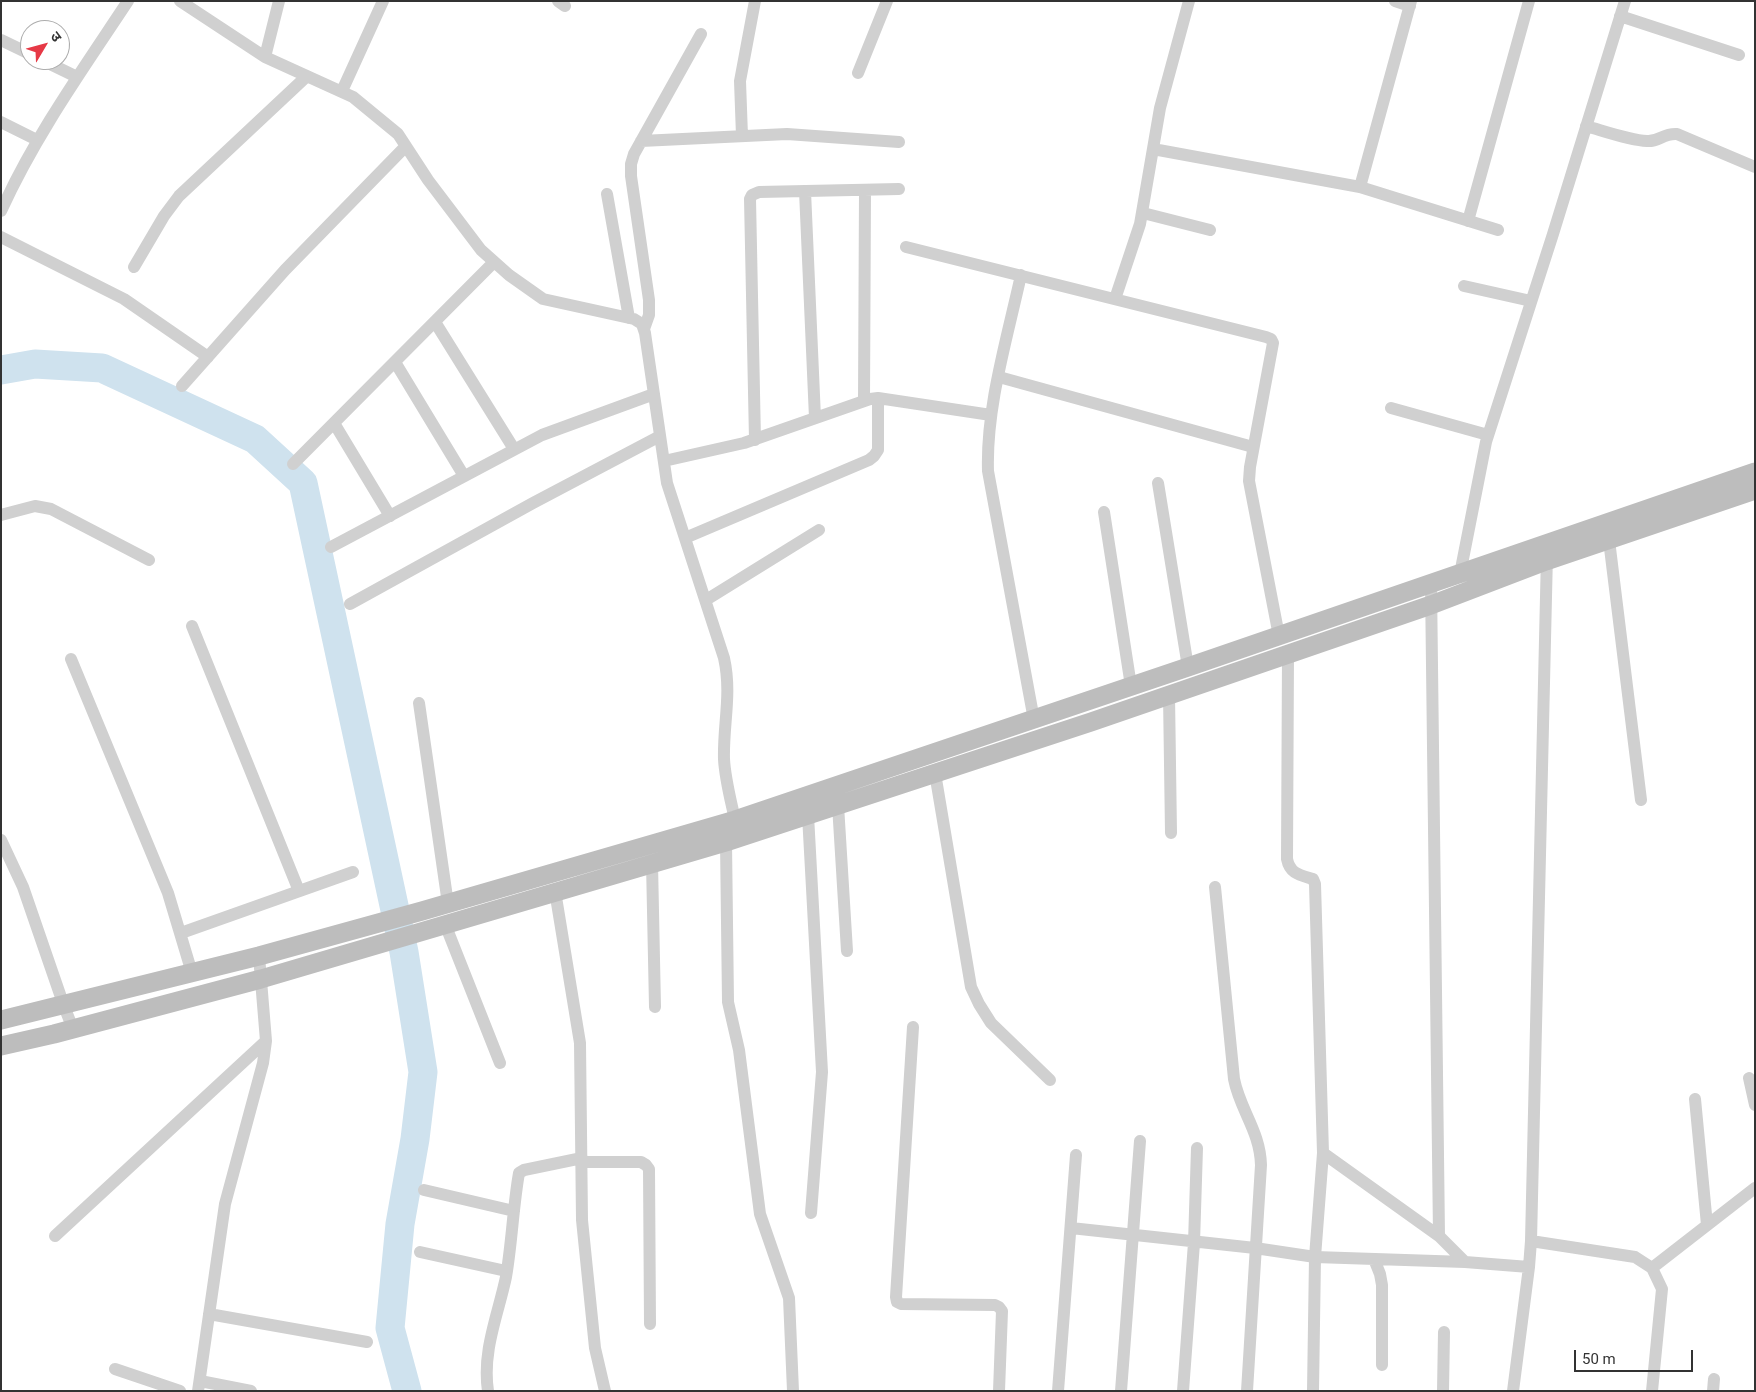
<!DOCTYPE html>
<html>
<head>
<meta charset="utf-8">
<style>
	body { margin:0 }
	#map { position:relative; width:1756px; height:1392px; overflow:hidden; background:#fff; font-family:Roboto,"Noto Sans Devanagari",sans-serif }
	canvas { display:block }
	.frame { position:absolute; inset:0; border:2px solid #333; pointer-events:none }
	.north { position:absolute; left:20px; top:20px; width:50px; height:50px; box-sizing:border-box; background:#fff; border:1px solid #adadad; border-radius:50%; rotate:53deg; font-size:14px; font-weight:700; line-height:20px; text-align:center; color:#333 }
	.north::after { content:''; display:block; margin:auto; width:18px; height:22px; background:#e63946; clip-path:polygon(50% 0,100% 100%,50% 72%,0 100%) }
	.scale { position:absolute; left:1574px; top:1350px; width:119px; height:22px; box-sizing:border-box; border:2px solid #333; border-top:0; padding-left:6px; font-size:15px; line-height:18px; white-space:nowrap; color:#333; -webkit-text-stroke:4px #fff; paint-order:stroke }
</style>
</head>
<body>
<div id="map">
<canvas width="1756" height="1392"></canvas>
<div class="frame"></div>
<div class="north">उ</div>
<div class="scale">50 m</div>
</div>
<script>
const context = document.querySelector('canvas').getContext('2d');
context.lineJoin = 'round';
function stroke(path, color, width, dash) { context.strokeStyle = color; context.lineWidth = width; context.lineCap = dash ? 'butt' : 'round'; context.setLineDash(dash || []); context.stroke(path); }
const river = new Path2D(`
	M1 370 35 364 102 368 255 439 303 483 404 952 423 1072 415 1139 400 1224 390 1328 407 1391`);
const minor = new Path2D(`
	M180 1 265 57
	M279 1 265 57 353 97 398 134 428 180 481 250 509 275 543 299 634 319 642 324 645 333 667 483 724 658C732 694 723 724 724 759 725 779 731 801 735 820
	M558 1 565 6
	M1395 1 1410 6
	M1620 16 1739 55
	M1 40 30 54
	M42 60 77 77
	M858 73 887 1
	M342 91 383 1
	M1 122 37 140
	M1586 126C1604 131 1629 140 1647 141 1659 142 1663 133 1677 134L1755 167
	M742 136 740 81 755 1
	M641 141 787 134 899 142
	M1153 149 1360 187 1498 230
	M1360 187 1411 1
	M805 191 815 418
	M607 194 629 318
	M1 211C35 136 83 69 128 1
	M1143 213 1210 230
	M1468 221 1529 1
	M1 237 124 299 208 357
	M906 247 1266 337 1271 339 1273 343 1250 467 1249 481 1279 636
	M134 267 164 216 179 196 307 76
	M1021 275C1007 339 986 407 988 471L1034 720
	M1464 286 1531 301
	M1115 299 1140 224 1160 108 1189 1
	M435 322 514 449
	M644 329 649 315V300L631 176V164L634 154 701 34
	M395 362 464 476
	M999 377 1253 447
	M182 386 285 270 406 146
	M864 400 865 190
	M1391 408 1488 435
	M334 423 390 516
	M755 440 750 199 752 195 759 192 899 189
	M664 461 744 443 870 399 878 398 991 415
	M293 464 494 262
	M1158 483 1188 667
	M1104 512 1131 686
	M1 515 35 506 51 509 149 560
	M685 538 869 460 874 456 878 450V398
	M1609 540 1641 800
	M331 547 542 435 654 394
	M1460 574 1486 442 1553 234 1625 1
	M1431 584 1439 1236
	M706 600 819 530
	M350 604 533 503 660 436
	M192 626 299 891
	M1288 654 1287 859C1290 874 1300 875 1313 879L1315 884 1323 1153 1315 1257 1313 1391
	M71 659 168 893 192 973
	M1169 695 1171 833
	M419 703 448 904
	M935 773 971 987 979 1004 991 1023 1050 1080
	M838 805 847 951
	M808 815 822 1072 811 1213
	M1 840 23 887 64 1006 73 1029
	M726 842 728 1002 739 1050 760 1214 789 1298 793 1391
	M652 863 655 1007
	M1215 887 1234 1079C1240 1110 1260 1131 1261 1165L1247 1391
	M555 891 580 1043 582 1220 595 1348 605 1391
	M445 924 500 1063
	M181 933 353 872
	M913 1027 896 1297 897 1302 901 1304 995 1305 999 1307 1002 1311 999 1391
	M1749 1078 1755 1105
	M1695 1099 1707 1225
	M1323 1153 1439 1236 1465 1262
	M582 1162H641L646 1165 649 1169 650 1324
	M424 1190 514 1211
	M1071 1228 1255 1248 1315 1257 1465 1262 1529 1267
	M55 1236 266 1041
	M1531 1241 1635 1257 1652 1268 1662 1289 1652 1391
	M420 1252 506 1271
	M1374 1259 1380 1274 1382 1285V1365
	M1652 1268 1755 1188
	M209 1314 367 1342
	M115 1369 180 1391
	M200 1381 251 1391
	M198 1391 225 1204 263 1063 266 1041 259 956
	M488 1391C482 1351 498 1315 506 1277 512 1242 513 1207 519 1173L524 1170 582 1158
	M1058 1391 1076 1155
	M1121 1391 1140 1141
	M1183 1391 1194 1243 1197 1148
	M1443 1391 1444 1332
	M1513 1391 1529 1267 1531 1241 1547 554
	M1713 1391 1714 1379`);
const secondary = new Path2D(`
	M1 1020 259 956 422 911 735 820 1188 667 1755 472
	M1 1046 54 1034 261 979 726 842 1091 722 1431 605 1546 561 1755 490`);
stroke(river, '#cfe2ee', 29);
stroke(minor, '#d0d0d0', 12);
stroke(secondary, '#bdbdbd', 19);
</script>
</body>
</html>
